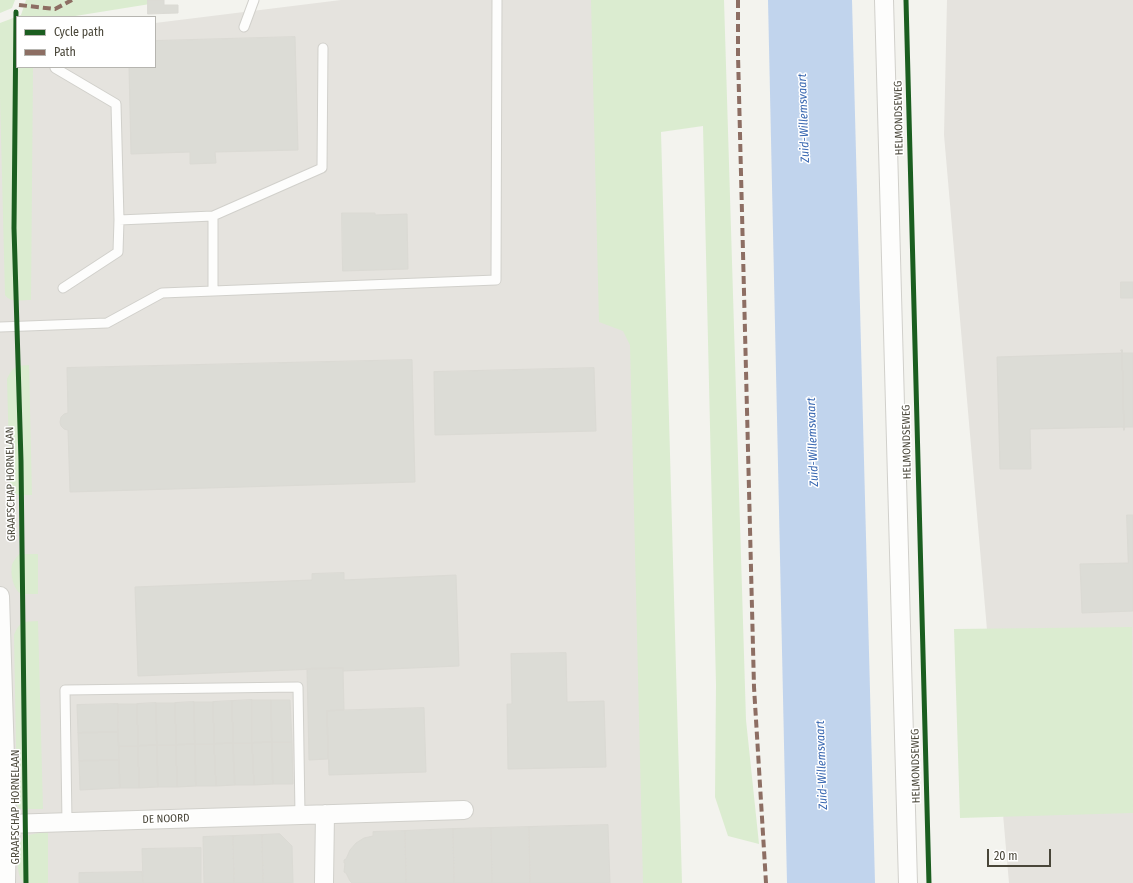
<!DOCTYPE html>
<html>
<head>
<meta charset="utf-8">
<style>
	body { margin:0 }
	#map { position:relative; width:1133px; height:883px; overflow:hidden; background:#f3f3ee; font-family:"Fira Sans Condensed",sans-serif }
	canvas { display:block }
	.legend { position:absolute; left:16px; top:16px; width:140px; height:52px; box-sizing:border-box; background:#fff; border:1px solid #b6b5b0; margin:0; padding:5px 7px; list-style:none; font-size:12px; color:#494639 }
	.legend li { display:flex; align-items:center; gap:8px; height:20px }
	.legend b { width:20px; border:1px solid #b6b5b0 }
	.scale { position:absolute; left:987px; top:849px; width:64px; height:18px; box-sizing:border-box; border:2px solid #494639; border-top:0; padding-left:5px; font-size:12px; line-height:14px; white-space:nowrap; color:#494639; -webkit-text-stroke:3px #fff; paint-order:stroke }
</style>
</head>
<body>
<div id="map">
<canvas width="1133" height="883"></canvas>
<ul class="legend">
<li><b style="height:5px;background:#1b5e20"></b>Cycle path</li>
<li><b style="height:5px;background:#8d6e63"></b>Path</li>
</ul>
<div class="scale">20 m</div>
</div>
<script>
const context = document.querySelector('canvas').getContext('2d');
context.lineJoin = 'round';
function fillPath(path, color) { context.fillStyle = color; context.fill(path, 'evenodd'); }
function stroke(path, color, width, dash) { context.strokeStyle = color; context.lineWidth = width; context.lineCap = dash ? 'butt' : 'round'; context.setLineDash(dash || []); context.stroke(path); }
function drawText(font, color, halo, rows, align = 'center') {
  context.font = font + ' "Fira Sans Condensed",sans-serif'; context.lineWidth = 3; context.setLineDash([]); context.textBaseline = 'middle'; context.strokeStyle = halo; context.fillStyle = color; for (const [text, x, y, turn = 0] of rows) {
    context.save(); context.translate(x, y); context.rotate((+turn || 0) * Math.PI / 180); context.textAlign = isNaN(turn) ? turn : align; if (halo) context.strokeText(text, 0, 0); context.fillText(text, 0, 0); context.restore();
  }
}
const industrial = new Path2D(`
	M341 0H651L666 883H0V42L17 67H155V23Z
	M947 0H1133V883H1009L944 135Z`);
const green = new Path2D(`
	M0 0H15L12 8 0 13Z
	M26 0H150V4L69 17H17V67H33L31 300C22 300 10 303 5 295L0 97V23L21 15Z
	M591 0H724L746 720 759 844 728 836 715 797 716 685 703 126 661 132 682 883H643L630 345 623 331 599 322Z
	M29 365 32 495H17L10 488 7 379C13 366 16 366 29 365Z
	M19 554H38V594H21C13 589 10 574 12 565 13 561 17 557 19 554Z
	M38 621 43 809H22L19 808 17 804 14 635C20 620 24 622 38 621Z
	M1132 627 1133 813 960 818 954 629Z
	M48 832V883C42 883 32 883 26 883 15 879 18 856 18 847 23 833 34 834 48 832Z`);
const water = new Path2D(`
	M768 0H852L875 883H787Z`);
const building = new Path2D(`
	M148 0H164V5H178V13L148 14Z
	M295 37 298 150 215 152 216 163 190 164V152L131 154 129 67H155V41Z
	M342 213H375V215L407 214 408 269 343 271Z
	M1121 282H1133V298H1121Z
	M1121 350H1122L1124 430 1123 427 1030 429 1031 469H1000L997 357 1122 353Z
	M1122 350V353H1133V427H1125L1124 430Z
	M412 360 415 482 70 492 68 430 64 429 61 426 60 422 61 417 64 414 68 413 67 368Z
	M594 368 596 431 435 435 434 372Z
	M1127 515H1133V611L1082 613 1080 564 1128 563Z
	M344 573V580L456 575 459 666 343 671V668L138 676 135 587 312 580V574Z
	M566 653 567 702 604 701 606 767 508 769 507 704H512L511 654Z
	M343 668 344 710 327 711 328 759 309 760 307 669Z
	M252 700V743H233L232 701Z
	M252 700H271L272 742 252 743Z
	M271 700H290L292 742H272Z
	M232 701 233 743 214 744 213 702Z
	M194 702 195 744 176 745 175 703Z
	M194 702H213L214 744H195Z
	M156 703H175L176 745H157Z
	M156 703 157 745 138 746 137 704Z
	M118 704V732L78 733 77 705Z
	M118 704H137L138 746H119Z
	M424 708 426 772 329 775 327 711Z
	M118 732 119 760 79 761 78 733Z
	M272 742 273 784 254 785 252 743Z
	M272 742H292L293 784H273Z
	M233 743H252L254 785H235Z
	M233 743 235 785 216 786 214 744Z
	M195 744 196 786 177 787 176 745Z
	M195 744H214L216 786H196Z
	M157 745H176L177 787H158Z
	M157 745 158 787 139 788 138 746Z
	M119 746H138L139 788H120Z
	M119 760 120 788 80 790 79 761Z
	M608 825 610 883H530L529 827Z
	M529 827 530 883H492L491 828Z
	M491 828 492 883H454L453 829Z
	M453 829 454 883H406L405 831Z
	M405 831 406 883H352L350 881 346 873 344 872 345 863H344V860L346 859 350 850 356 843 364 838 373 836V832Z
	M280 834 292 846 293 883H263L262 835Z
	M262 835 263 883H234L233 836Z
	M233 836 234 883H204L203 837Z
	M201 848V883H143L142 849Z
	M142 872 143 883H79V873Z`);
const lane = new Path2D(`
	M244 27 254 0
	M55 68 116 104 119 220 213 216
	M63 288 118 252 119 220
	M213 291V216L322 168 323 48
	M0 327 107 323 162 293 496 280 497 0
	M67 822 65 690 298 687 300 815`);
const street = new Path2D(`
	M884 0 908 883
	M0 596 7 824 6 883
	M7 824 464 810
	M324 883 325 814`);
const quiet = new Path2D(`
	M738 0V55L754 687 766 883
	M19 5 55 9 72 0`);
const cycleway = new Path2D(`
	M906 0 929 883
	M16 12 14 228 21 461 26 883`);
const streetNames = [
	["HELMONDSEWEG",899,118,-91],
	["HELMONDSEWEG",907,442,-91],
	["GRAAFSCHAP HORNELAAN",11,484,-91],
	["HELMONDSEWEG",916,766,-91],
	["GRAAFSCHAP HORNELAAN",16,807,-90],
	["DE NOORD",166,819,-2]
];
const waterNames = [
	["Zuid-Willemsvaart",804,118,-92],
	["Zuid-Willemsvaart",813,442,-92],
	["Zuid-Willemsvaart",822,765,-92]
];
fillPath(industrial, '#e5e3de');
fillPath(green, '#dbecd0');
fillPath(water, '#c1d4ed');
fillPath(building, '#dcdcd6');
stroke(building, '#dbdad4', 1);
stroke(lane, '#d1d0cb', 11);
stroke(street, '#d1d0cb', 20);
stroke(lane, '#fdfdfc', 9);
stroke(street, '#fdfdfc', 18);
stroke(quiet, '#8d6e63', 4, [8, 4]);
stroke(cycleway, '#1b5e20', 5);
drawText('11px', '#494639', '#fff', streetNames);
drawText('italic 12px', '#3766b0', '#fff', waterNames);
</script>
</body>
</html>
